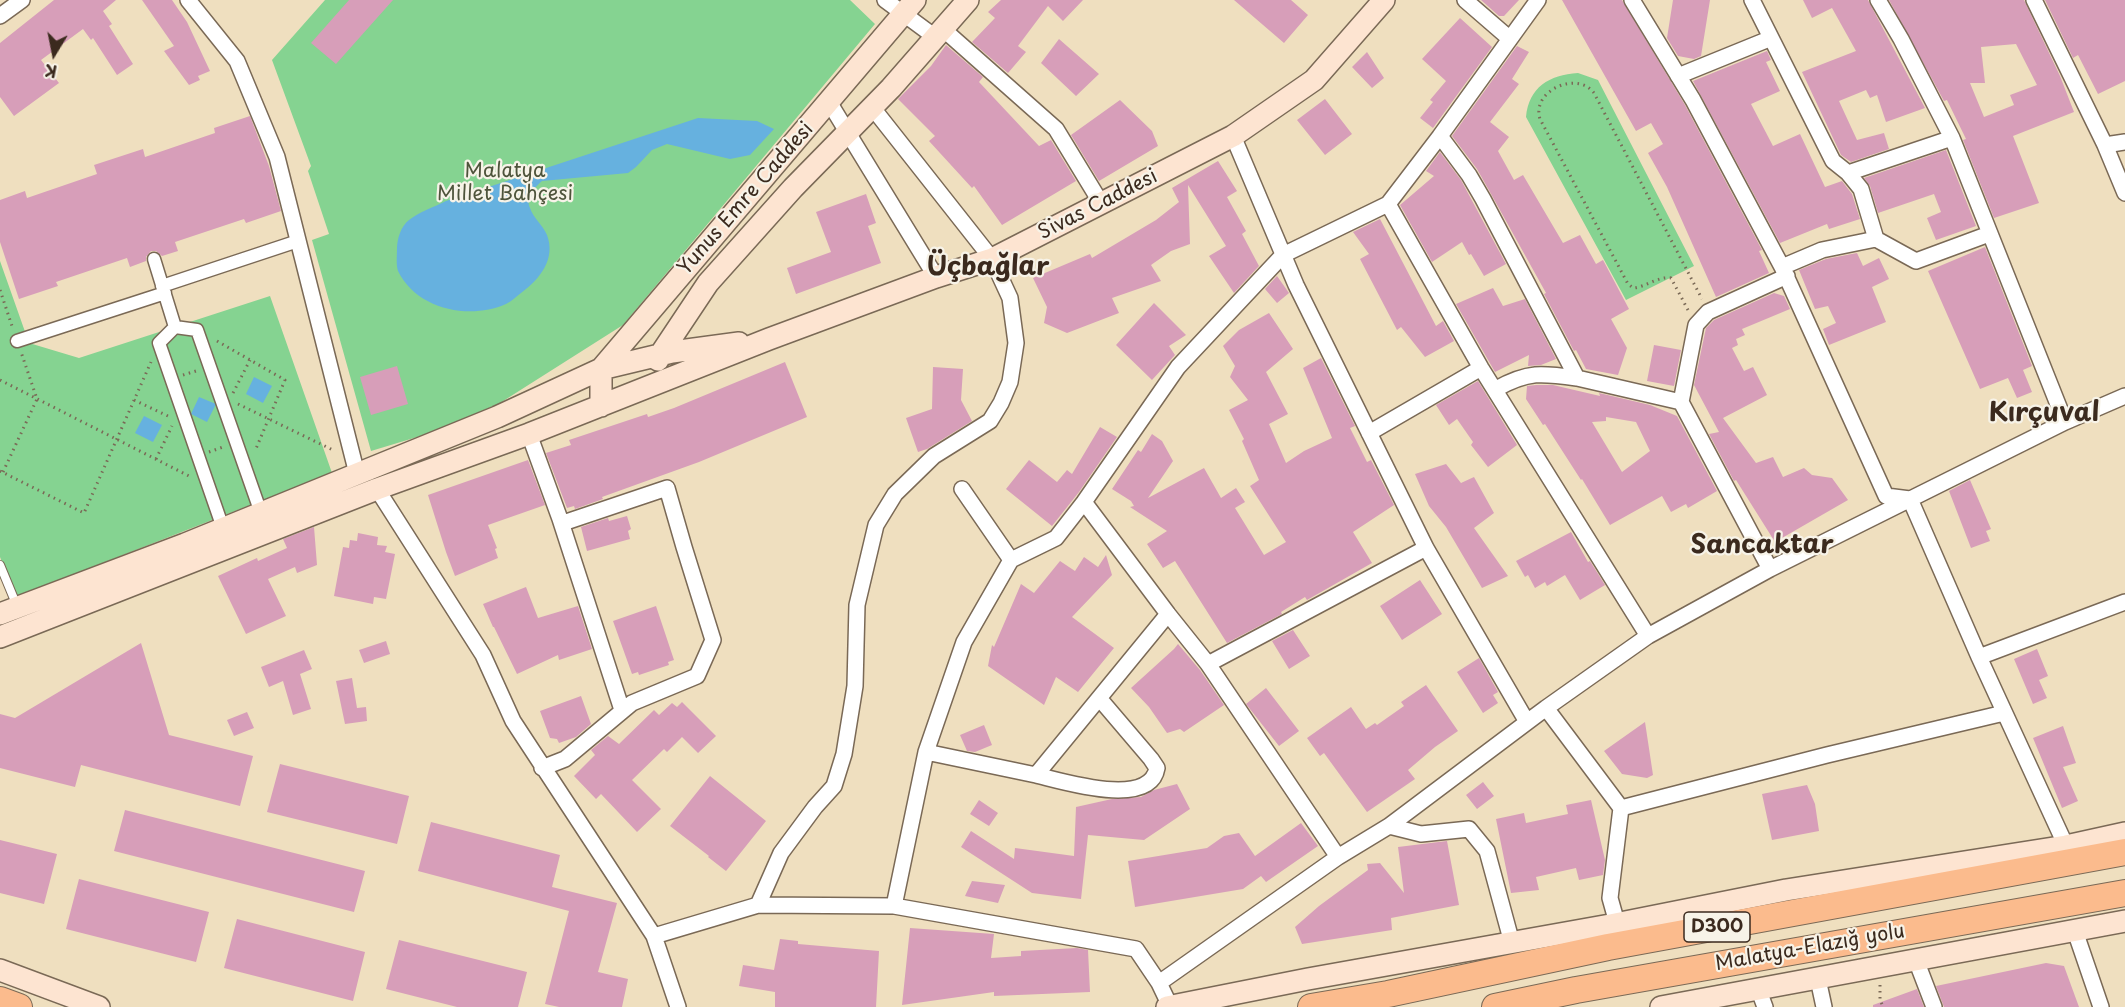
<!DOCTYPE html>
<html>
<head>
<meta charset="utf-8">
<style>
	body { margin:0 }
	#map { position:relative; width:2125px; height:1007px; overflow:hidden; background:#efdfbf; font-family:"Playpen Sans",sans-serif }
	canvas { display:block }
	.north { position:absolute; left:24px; top:24px; width:60px; height:60px; -webkit-text-stroke:4px #f7f3e8; paint-order:stroke; rotate:190deg; font-size:16px; font-weight:700; line-height:24px; text-align:center; color:#3b2a1e }
	.north::after { content:''; display:block; margin:auto; width:21px; height:27px; background:#3b2a1e; clip-path:polygon(50% 0,100% 100%,50% 72%,0 100%) }
</style>
</head>
<body>
<div id="map">
<canvas width="2125" height="1007"></canvas>
<div class="north">K</div>
</div>
<script>
const context = document.querySelector('canvas').getContext('2d');
context.lineJoin = 'round';
function fillPath(path, color) { context.fillStyle = color; context.fill(path, 'evenodd'); }
function stroke(path, color, width, dash) { context.strokeStyle = color; context.lineWidth = width; context.lineCap = dash ? 'butt' : 'round'; context.setLineDash(dash || []); context.stroke(path); }
function drawText(font, color, halo, rows, align = 'center') {
  context.font = font + ' "Playpen Sans",sans-serif'; context.lineWidth = 4.5; context.setLineDash([]); context.textBaseline = 'middle'; context.strokeStyle = halo; context.fillStyle = color; for (const [text, x, y, turn = 0] of rows) {
    context.save(); context.translate(x, y); context.rotate((+turn || 0) * Math.PI / 180); context.textAlign = isNaN(turn) ? turn : align; if (halo) context.strokeText(text, 0, 0); context.fillText(text, 0, 0); context.restore();
  }
}
const green = new Path2D(`
	M325 0H850L875 24 623 325 500 403 437 431 371 451 312 240 329 234 308 171 311 166 272 60Z
	M1578 73 1598 80 1694 266 1626 300 1526 117C1529 87 1549 75 1578 73Z
	M0 261 29 343 79 358 270 296 332 473 16 597 0 557Z`);
const water = new Path2D(`
	M698 118 757 121 774 129 750 155 730 159 667 144 652 150 636 167 628 173 542 181C534 188 525 197 530 208 533 218 543 225 547 235 556 259 540 279 521 293 517 296 512 301 506 304 470 320 417 310 398 271 396 265 397 255 397 248 397 239 401 226 409 220 419 212 434 207 446 201Z
	M254 377 272 386 263 403 246 394Z
	M199 397 216 404 207 422 191 414Z
	M144 416 162 425 153 442 135 433Z`);
const building = new Path2D(`
	M54 0H116L103 11 112 24 109 26 133 64 117 75 93 38 91 40 83 29 41 60 59 83 14 116 0 97V43Z
	M142 0H172L187 22 210 71 198 76 200 80 189 85 164 51 174 46Z
	M349 0H393L336 64 311 43Z
	M1001 0H1083L1063 21 1048 6 1018 46 1026 52 1008 73 972 42 995 18 988 12Z
	M1234 0H1291L1308 15 1284 43Z
	M1481 0H1519L1504 16H1499Z
	M1562 0H1622L1685 105 1762 250 1759 251 1769 273 1716 297 1667 187 1648 153 1663 144 1651 123 1636 131Z
	M1673 0H1710L1701 56 1694 59 1678 56 1667 38Z
	M1803 0H1868L1925 108 1886 122 1877 95 1870 98 1866 90 1839 101 1857 140 1884 133 1889 149 1851 162 1841 155 1802 72 1856 51 1832 8 1812 18Z
	M1889 0H2024L2060 76 2074 112 2013 136 2039 203 1994 218 1963 140 1966 139 1947 100 1944 101ZM2016 44 2037 85 2010 95 2014 105 1984 117 1970 83H1985L1981 47Z
	M2045 0H2125V81L2098 94 2078 55 2073 58Z
	M1460 18 1492 47 1433 128 1420 118 1433 102 1430 100 1446 81 1422 59Z
	M1059 39 1099 74 1076 96 1041 63Z
	M946 45 983 77 979 82 1039 146 1051 140 1076 181 1002 225 974 186 972 188 929 141 935 136 898 99 931 66Z
	M1517 46 1529 52 1512 79 1519 84 1490 122 1509 137 1498 151 1514 180 1523 175 1563 243 1580 235 1596 264 1603 260 1629 309 1611 319 1627 348 1618 375 1586 369 1576 350 1574 351 1544 294 1546 293 1491 194 1477 169 1452 136Z
	M1767 51 1771 60 1766 62 1780 91 1751 104 1773 146 1800 134 1825 187 1842 181 1852 194 1860 219 1829 229 1827 224 1780 243 1693 81Z
	M1367 52 1384 78 1372 88 1352 67Z
	M1325 99 1352 134 1325 155 1297 120Z
	M1120 100 1152 131 1158 146 1099 181 1071 135Z
	M250 116 269 166 281 211 246 223 244 219 175 242 178 251 162 256 156 251H151L146 257V261L130 267 127 258 56 282 58 286 19 299 0 242V200L25 191 27 198 97 174 94 165 143 149 145 157 215 133 214 128Z
	M1946 150 1976 226 1936 240 1927 218 1941 212 1934 194 1878 213 1870 186 1864 178Z
	M1440 152 1461 180 1506 264 1484 276 1471 254 1469 255 1462 242 1432 262 1400 205 1434 176 1426 171Z
	M1218 161 1237 191 1227 197 1246 231 1242 234 1259 266 1234 293 1209 256 1226 246 1188 185 1190 244 1171 251 1151 265 1161 281 1112 298 1119 313 1067 333 1044 323 1047 307 1033 278 1090 254 1092 258 1156 220 1179 202 1172 188Z
	M866 194 876 223 868 226 881 263 796 294 787 268 831 252 816 212Z
	M1380 219 1436 326 1443 321 1454 341 1425 357 1401 327 1397 330 1360 259 1369 254 1353 232Z
	M1985 247 2032 366 2023 370 2032 392 2017 398 2008 378 1980 389 1928 271Z
	M1857 253 1863 266 1879 258 1889 279 1872 287 1886 322 1829 345 1823 329 1836 323 1828 306 1815 309 1799 270 1826 259Z
	M1277 276 1289 293 1277 303 1265 289Z
	M1493 288 1503 306 1525 299 1556 359 1541 365 1528 366 1529 355 1495 372 1456 304Z
	M1774 293 1784 296 1790 309 1742 329 1745 335 1736 339 1738 345 1732 348 1744 371 1753 367 1767 395 1723 418 1756 463 1773 457 1783 477 1804 468 1812 475 1832 478 1848 500 1775 542 1736 480 1734 481 1709 434 1719 432 1694 385 1706 328 1714 320Z
	M1154 303 1186 335 1169 346 1175 355 1152 380 1116 345Z
	M1269 313 1293 349 1266 372 1288 414 1269 424 1286 463 1304 451 1332 438 1303 368 1321 358 1355 426 1350 428 1367 462 1371 460 1394 505 1353 532 1372 563 1307 600 1305 597 1281 612 1282 614 1227 643 1175 561 1163 568 1147 544 1167 531 1130 507 1134 506 1131 501 1112 489 1138 450 1141 452 1152 434 1162 441 1173 461 1148 498 1204 468 1221 498 1236 488 1245 502 1235 508 1264 555 1286 542 1250 486 1259 480 1242 441 1244 439 1229 410 1248 400 1230 377 1235 366 1223 346 1239 330Z
	M1654 345 1681 350 1674 386 1647 381Z
	M785 362 807 417 699 462 602 497 603 499 575 509 574 506 567 508 546 453 571 445 569 440 647 414 648 417 674 408Z
	M397 366 408 404 371 415 360 377Z
	M933 367 963 369 961 400 972 421 927 449 918 452 906 418 932 409Z
	M1478 381 1517 445 1488 467 1471 445 1473 442 1457 419 1449 425 1436 405Z
	M1536 385H1553L1600 396 1599 393 1650 405 1677 416 1717 491 1688 508 1686 504 1671 512 1662 496 1610 525 1582 479 1581 480 1545 424 1543 425 1526 399 1527 386ZM1606 417 1636 422 1650 451 1622 472 1592 422 1606 421Z
	M1100 427 1117 437 1079 492 1052 526 1006 489 1029 460 1057 482 1067 470 1072 474Z
	M528 460 545 505 488 525 497 548 495 549 498 558 455 576 446 552 428 495Z
	M1446 464 1461 483 1474 477 1494 513 1474 528 1508 576 1482 588 1446 527 1429 506 1415 474Z
	M1970 480 1991 529 1986 531 1990 541 1971 548 1949 491Z
	M627 516 631 529 628 531 630 539 587 551 581 527 608 518 609 521Z
	M314 527 317 565 297 573 295 567 268 579 286 616 246 634 218 576 257 558 258 561 287 548 283 539Z
	M1571 532 1588 562 1590 561 1605 585 1580 600 1565 575 1547 586 1545 582 1535 588 1528 575 1525 577 1516 561Z
	M358 533 378 537 377 545 387 546 385 552 395 554 386 599 374 597 373 604 334 596 343 547 349 548 350 540 357 541Z
	M1106 555 1112 575 1072 617 1114 648 1078 692 1056 677 1044 705 988 666 992 645 994 647 1021 584 1034 593 1060 561 1075 571 1084 557 1098 567Z
	M1420 580 1442 614 1402 640 1380 606Z
	M526 587 538 618 578 606 592 649 559 660 558 655 517 674 494 627H493L483 604Z
	M656 606 674 660 668 662 669 665 639 675 638 672 632 674 613 621Z
	M1293 630 1310 656 1289 669 1272 641Z
	M386 641 390 654 364 663 359 650Z
	M141 643 169 735 253 756 240 806 81 765 75 787 0 768V714L15 718Z
	M1178 644 1200 670 1224 705 1184 732 1180 729 1167 733 1149 707 1131 688 1174 649Z
	M2037 649 2048 676 2039 680 2047 698 2033 704 2014 659Z
	M304 650 312 669 300 674 311 709 293 715 283 681 269 687 261 667Z
	M1479 658 1498 692 1493 695 1498 703 1483 713 1457 672Z
	M352 678 357 708 366 707 367 721 345 724 336 681Z
	M1426 685 1458 731 1435 747 1408 770 1415 779 1367 812 1324 753 1320 756 1307 738 1351 707 1366 729 1375 723 1377 725 1404 706 1401 702Z
	M1266 688 1299 731 1279 746 1246 704Z
	M581 696 591 724 576 737 559 743 557 739 550 738 540 711Z
	M682 702 716 736 698 753 682 737 667 752 664 749 632 780 661 809 637 832 601 794 596 799 574 776 595 755 591 750 608 736 619 744 654 710 659 715 672 703 677 707Z
	M247 712 254 728 234 736 227 720Z
	M1645 722 1653 775 1647 778 1622 774 1604 751Z
	M984 725 992 745 975 752 967 751 960 735Z
	M2063 726 2076 763 2063 767 2078 801 2062 808 2033 738Z
	M280 764 409 796 397 844 267 812Z
	M710 776 766 821 726 871 708 857 709 856 670 826Z
	M1483 782 1494 796 1477 809 1466 795Z
	M1177 784 1190 809 1144 840 1088 835 1081 899 1032 893 961 847 971 831 1014 859 1015 848 1074 856 1076 807 1112 799 1141 797 1154 790Z
	M1807 785 1815 804 1819 831 1772 840 1762 794Z
	M979 800 998 813 989 826 970 814Z
	M1591 800 1605 860 1603 875 1579 880 1576 868 1536 877 1539 890 1511 893 1496 819 1524 813 1526 823 1568 814 1566 805Z
	M125 810 365 871 354 912 114 851Z
	M431 822 560 855 552 887 617 903 598 972 628 979 622 1007H559L545 1004 569 911 418 871Z
	M1301 823 1318 846 1266 882 1261 876 1243 889 1135 907 1128 861 1207 848 1224 836 1239 833 1255 856Z
	M0 840 57 854 44 904 0 893Z
	M1447 841 1459 905 1391 918 1392 930 1302 944 1295 927 1319 906 1368 870 1367 864 1380 863 1404 893 1398 847Z
	M79 879 209 912 196 962 66 929Z
	M972 881 1005 885 998 903 965 896Z
	M237 919 365 952 353 1001 224 968Z
	M910 928 994 934 991 958 1021 956V951L1077 948 1088 950 1090 992 994 996V992L902 1005Z
	M780 939 798 941V944L879 951 876 1007H775V992L739 986 743 965 774 970Z
	M399 940 527 972 518 1007H457L386 989Z
	M2046 963 2064 966 2079 1007H1944L1936 986Z
	M1917 989 1924 1007H1873V1005Z`);
const path = new Path2D(`
	M0 290 13 329
	M1688 310 1671 278C1658 276 1646 287 1633 288L1628 284 1540 119C1531 91 1577 70 1594 93L1702 299
	M217 341 285 380 255 451
	M183 375 196 371
	M0 380 189 476
	M233 393 250 360
	M134 400 170 417
	M238 404 335 451
	M209 452 223 447
	M156 459 172 426
	M0 471 84 513 151 362
	M3 472 37 399 21 352
	M1880 985V999L1883 1007`);
const service = new Path2D(`
	M0 565 17 606`);
const pedestrian = new Path2D(`
	M154 259 175 327
	M162 286 298 241
	M175 327 159 343 223 528
	M175 327 197 330 261 513
	M17 341 165 293`);
const minor = new Path2D(`
	M188 0 237 61 277 157 357 474
	M885 0 935 37
	M1465 0 1510 39
	M1632 0 1693 100 1782 267 1886 496 1910 499
	M1752 0 1833 161 1848 173 1861 189 1876 239 1822 250 1782 267
	M1878 0 1901 39 1952 138 2065 422
	M2034 0 2105 145 2125 142
	M0 16 22 0
	M943 29 1056 129 1101 203
	M1678 76 1769 39
	M829 102 936 277
	M1233 136 1296 285 1426 548 1527 722 1546 708 1621 808 1827 755 2004 713
	M1440 136 1538 0
	M2105 145 2125 193
	M1848 173 1952 138
	M1388 204 1481 368 1648 636
	M1876 239 1916 261 1989 234
	M1496 389C1528 371 1542 373 1577 378
	M1369 433 1481 368
	M529 434 560 519 563 523 667 488 684 547 713 640 697 676 632 703 565 759 542 768
	M377 489 483 655 513 721 654 936 678 1007
	M962 489 1011 560
	M1910 499 1979 657 2066 846
	M1084 502 1168 614 1208 664 1338 857
	M560 519 622 710
	M1770 569 1681 402 1696 325 1708 312 1787 276
	M1979 657 2125 602
	M1208 664 1426 548
	M926 752 1036 775 1168 614
	M1036 775C1062 781 1150 809 1157 768L1151 759 1099 698
	M1389 826 1421 834 1469 829 1487 851 1512 943
	M758 905 781 853 815 807 834 786 844 754 855 686 857 605 876 525 895 494 934 456 990 421 1001 403 1010 382 1016 343 1010 298 992 259 872 107
	M894 906 926 752 964 642 1011 560 1056 538 1084 502 1178 367 1283 255 1388 204 1440 136 1469 175 1483 199 1577 378 1681 402
	M1617 923 1610 898 1621 808
	M2075 931 2101 1007
	M654 936 758 905 894 906 1136 949 1159 983
	M1916 960 1934 1007
	M1818 979 1824 1007
	M1758 988 1765 1007
	M1170 1006 1159 983 1338 857 1389 826 1546 708 1648 636 1770 569 2065 422 2125 396`);
const secondary = new Path2D(`
	M658 360 660 355 708 283 793 188 891 88 968 0
	M601 406V369L915 0
	M0 614 185 544 497 417 601 369 672 352 739 343
	M0 637 377 489 529 434 769 339 936 277 992 259 1233 136 1314 80 1384 0
	M0 970 99 1007
	M1167 1007 1308 979 1610 925 1786 890 2066 846 2125 833
	M1661 1007 2125 921`);
const trunk = new Path2D(`
	M0 1000 19 1007
	M1311 1007 1388 994 1608 947 2125 852
	M1495 1007 1576 990 2125 893`);
const shields = [
	[1717,927,66]
];
const shieldNames = [
	["D300",1717,927]
];
const parkNames = [
	["Malatya",505,171],
	["Millet Bahçesi",505,194]
];
const streetNames = [
	["Yunus Emre Caddesi",746,199,-49],
	["Sivas Caddesi",1098,205,-27],
	["Malatya-Elazığ yolu",1810,948,-10]
];
const districtNames = [
	["Üçbağlar",988,268],
	["Kırçuval",2044,414],
	["Sancaktar",1762,546]
];
fillPath(green, '#85d391');
fillPath(water, '#66b1df');
fillPath(building, '#d79eb9');
stroke(service, '#7a6956', 10);
stroke(pedestrian, '#7a6956', 15);
stroke(minor, '#7a6956', 18);
stroke(secondary, '#7a6956', 24);
stroke(trunk, '#7a6956', 28);
stroke(path, '#7a6956', 3, [1.5, 4.5]);
stroke(service, '#fff', 8);
stroke(pedestrian, '#fff', 12);
stroke(minor, '#fff', 15);
stroke(secondary, '#fde4d1', 21);
stroke(trunk, '#fbbb8d', 26);
for (const [x, y, w] of shields) { const box = new Path2D(); box.roundRect(x - w / 2, y - 15, w, 30, 4.5); context.fillStyle = '#f7f3e8'; context.fill(box); stroke(box, '#3b2a1e', 1.5); }
drawText('bold 18px', '#3b2a1e', null, shieldNames);
drawText('20px', '#4e543b', '#f7f3e8', parkNames);
drawText('20px', '#3b2a1e', '#f7f3e8', streetNames);
drawText('bold 26px', '#3b2a1e', '#f7f3e8', districtNames);
</script>
</body>
</html>
